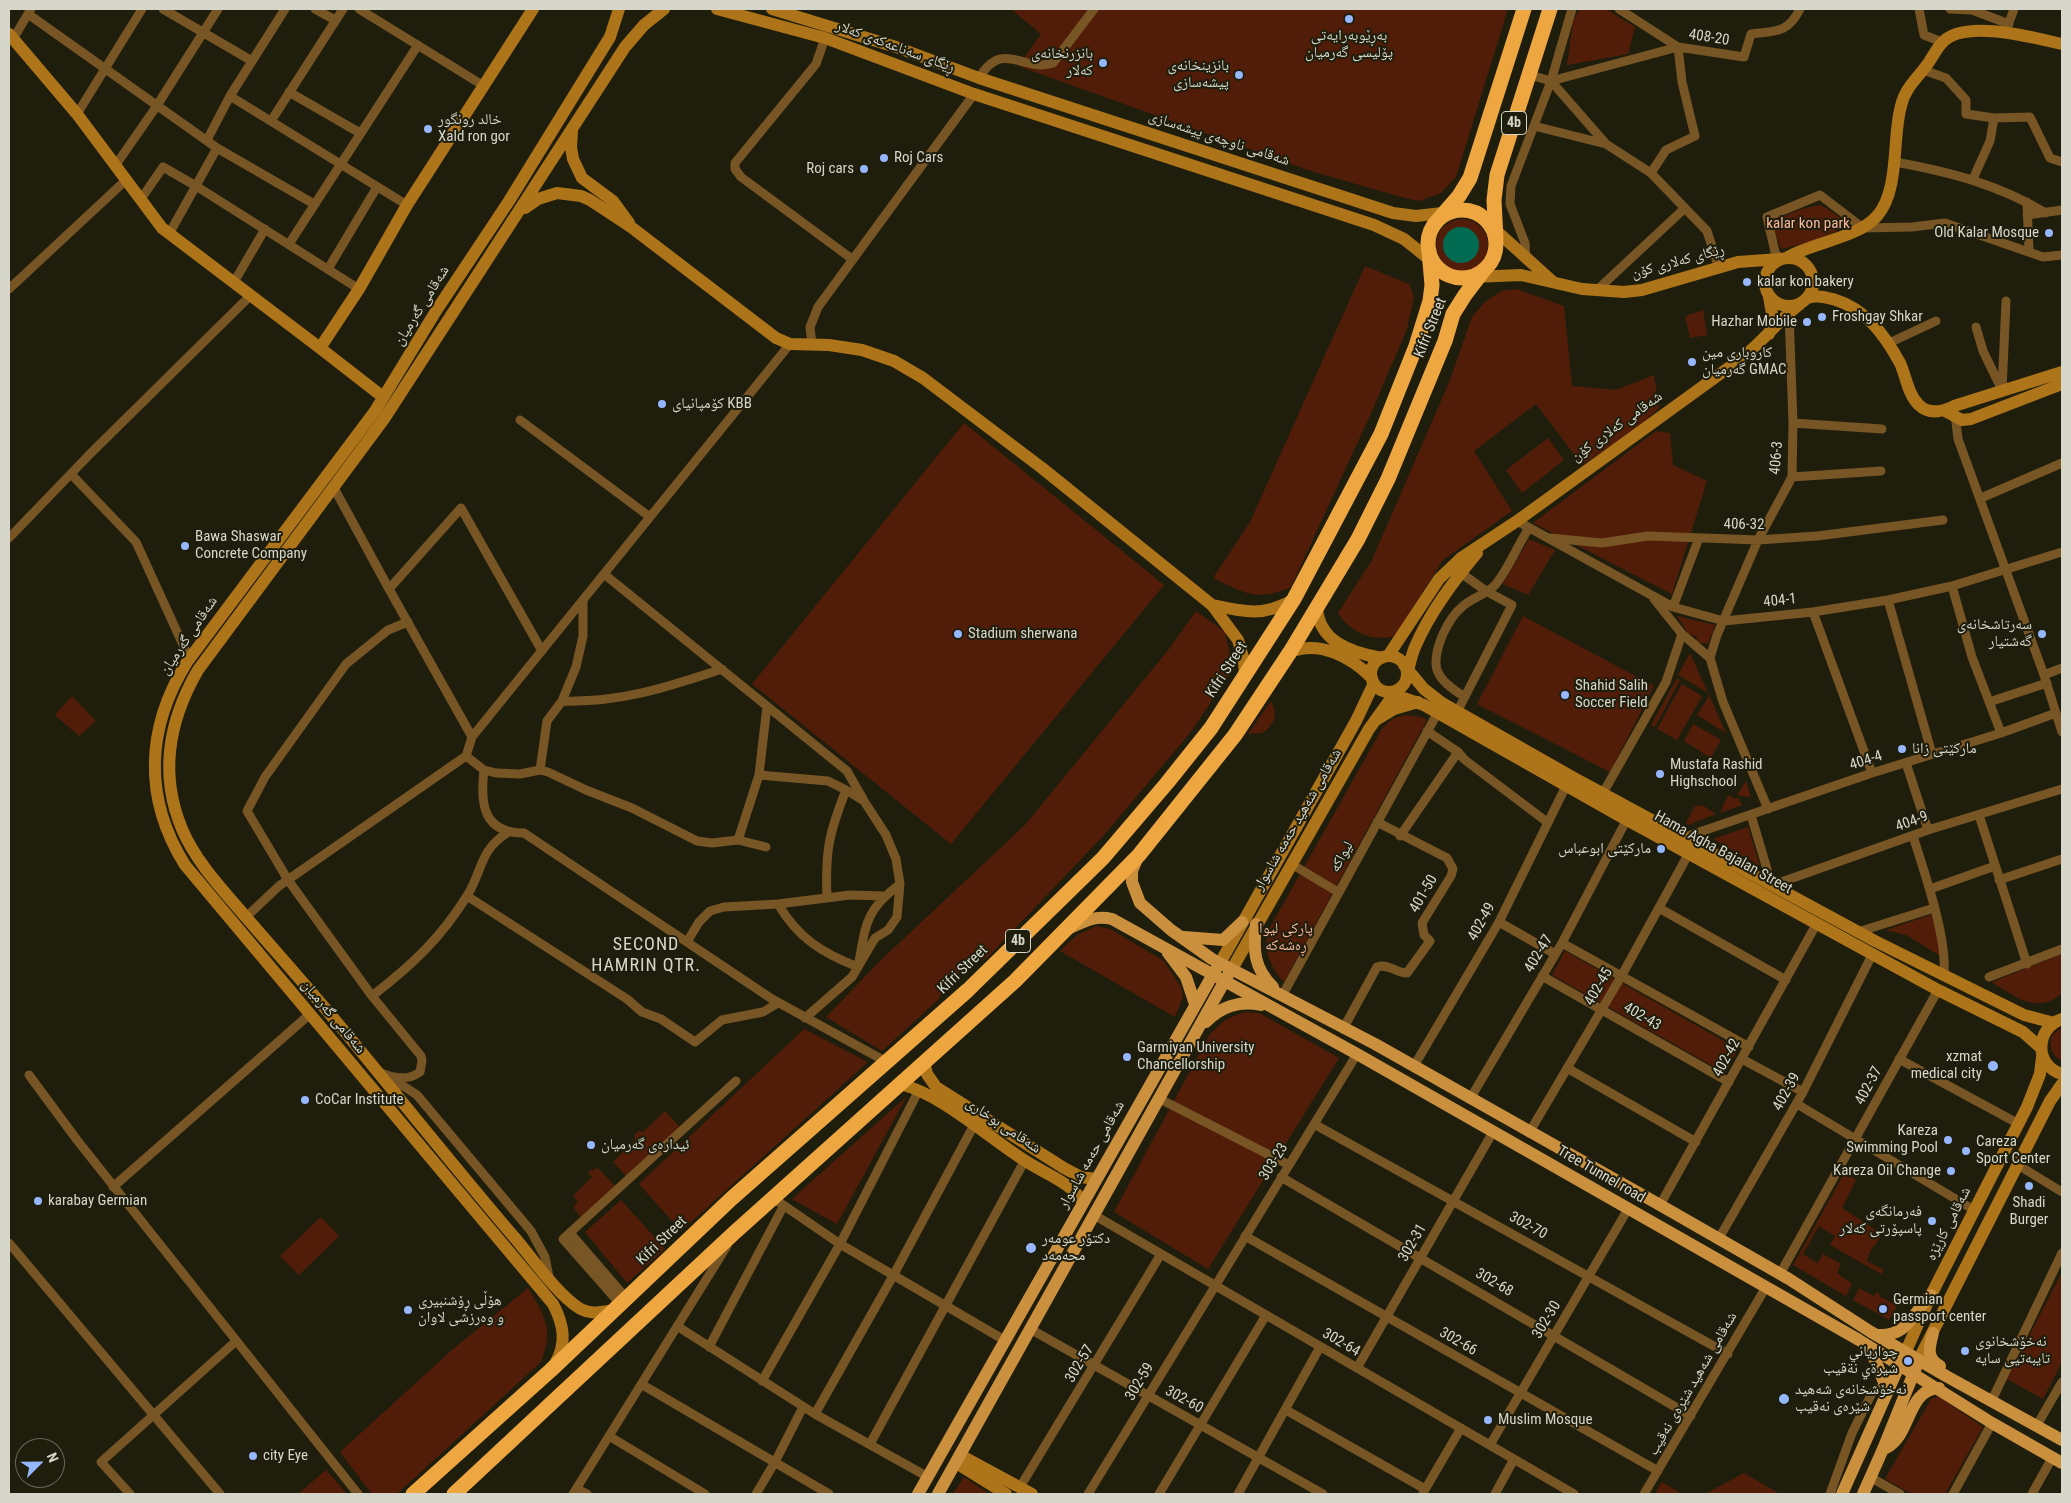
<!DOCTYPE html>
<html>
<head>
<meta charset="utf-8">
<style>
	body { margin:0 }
	#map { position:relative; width:2071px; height:1503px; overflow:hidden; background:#1f1e0d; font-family:"Roboto Condensed",sans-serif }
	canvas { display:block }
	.frame { position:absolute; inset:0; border:10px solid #d7d6cb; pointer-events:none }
	.north { position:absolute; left:15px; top:1438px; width:50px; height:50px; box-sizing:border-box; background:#1f1e0d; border:1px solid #696859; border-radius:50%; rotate:67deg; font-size:14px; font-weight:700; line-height:20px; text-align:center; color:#d7d6cb }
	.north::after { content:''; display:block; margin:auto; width:18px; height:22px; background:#96b6fd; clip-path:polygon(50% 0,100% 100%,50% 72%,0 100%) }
</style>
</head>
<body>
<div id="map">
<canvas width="2071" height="1503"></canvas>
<div class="frame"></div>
<div class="north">N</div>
</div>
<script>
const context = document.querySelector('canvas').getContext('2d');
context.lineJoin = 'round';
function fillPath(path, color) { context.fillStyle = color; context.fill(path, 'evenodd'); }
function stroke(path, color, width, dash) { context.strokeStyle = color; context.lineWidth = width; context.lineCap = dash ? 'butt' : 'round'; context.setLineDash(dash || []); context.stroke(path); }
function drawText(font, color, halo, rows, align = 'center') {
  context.font = font + ' "Roboto Condensed","Noto Naskh Arabic",sans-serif'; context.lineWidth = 4; context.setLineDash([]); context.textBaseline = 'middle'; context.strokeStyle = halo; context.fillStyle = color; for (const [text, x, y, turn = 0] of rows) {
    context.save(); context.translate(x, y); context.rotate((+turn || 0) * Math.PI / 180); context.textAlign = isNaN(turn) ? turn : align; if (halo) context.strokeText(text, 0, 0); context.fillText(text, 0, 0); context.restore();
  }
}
const green = new Path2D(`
	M1011 9H1508L1456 177 1441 193 1419 201 1401 197 1311 171 1018 66 1041 34Z
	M1580 9H1606L1635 27 1628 54 1567 65 1573 21Z
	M1821 205 1844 220 1846 223C1841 234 1794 247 1781 249L1773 227C1782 213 1806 207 1821 205Z
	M1436 245a26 26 0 1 1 52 0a26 26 0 1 1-52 0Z
	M1365 266 1409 284 1414 296 1407 329 1368 420 1291 587C1257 602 1244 593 1213 578L1250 522Z
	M1516 289 1564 306 1572 386 1616 390 1654 375 1659 408 1642 425 1582 465 1536 404 1474 451 1512 511 1443 560 1395 636C1372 642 1351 633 1338 613L1372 560 1450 380 1472 317 1486 301 1502 291Z
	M1703 310 1707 335 1690 338 1685 316Z
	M964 423 1164 585 951 844 752 684Z
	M1656 431 1670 433 1673 465 1707 481 1672 594 1533 523Z
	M1548 438 1564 460 1522 493 1506 470Z
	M1529 539 1555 550 1528 595 1503 584Z
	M1196 611 1225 632 1233 669 1190 733 1104 835 988 957C969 966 945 978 939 999L882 1051 826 1017 881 960 1025 825 1169 649Z
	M1523 616 1654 686 1610 772 1477 704Z
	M1677 616 1715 625 1708 644 1696 642 1697 637 1688 633Z
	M1690 653 1726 733 1697 715 1710 694 1678 675Z
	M1677 678 1680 680 1655 727 1651 725Z
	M1682 684 1702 696 1677 740 1657 729Z
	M72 696 96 721 79 736 55 715Z
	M1271 701C1278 714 1275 725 1262 733L1248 734Z
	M1406 715 1421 717 1427 720 1284 982C1271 969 1263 949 1268 931L1383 727 1394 718Z
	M1693 724 1721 740 1711 758 1684 741Z
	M1746 781 1751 797 1737 795Z
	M1728 795 1736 799 1738 797 1742 805 1720 813Z
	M1702 805 1716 814 1688 825 1686 823 1694 807Z
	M1748 827 1760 866 1713 839Z
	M1933 914 1947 960 1906 935 1886 930Z
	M1096 926 1110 929 1164 961 1181 987 1183 997 1175 1017 1060 951 1077 935Z
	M1565 951 1738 1049 1725 1073 1552 975Z
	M2062 954V993C2038 1015 2015 997 1992 982Z
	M1244 1012 1259 1013 1339 1058 1208 1269 1114 1212 1210 1034 1225 1020Z
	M2062 1027V1061C2052 1056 2048 1047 2052 1035Z
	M804 1029 868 1062 681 1231 639 1184Z
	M907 1096 837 1224 792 1199Z
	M665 1111 680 1127 626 1176 613 1162 635 1140 634 1135 639 1131 643 1132Z
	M598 1168 615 1186 581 1217 573 1207 578 1202 573 1196 592 1177 587 1172Z
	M1845 1172 1856 1180 1842 1208 1882 1234C1877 1244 1869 1249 1867 1261L1884 1270 1881 1274 1830 1245 1835 1236 1819 1226 1803 1254 1818 1263 1823 1254 1841 1264 1837 1273 1852 1284 1846 1296 1793 1265Z
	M621 1200 665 1249 627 1283 585 1232Z
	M321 1217 339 1236 299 1275 280 1256Z
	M2062 1272V1362L2043 1399 2007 1379Z
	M528 1288C545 1316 554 1329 541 1362L397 1494H372L340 1452 452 1350Z
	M1859 1288 1874 1296 1876 1292 1880 1294 1879 1296 1897 1306 1889 1320 1853 1300Z
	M1938 1396 1983 1427 1945 1494H1912L1885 1479 1931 1399Z
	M326 1470 347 1494H298Z
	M1744 1473 1780 1494H1705Z
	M964 1477 989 1494H953Z
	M1662 1482 1682 1494H1655Z`);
const water = new Path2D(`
	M1443 245a18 18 0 1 1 36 0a18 18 0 1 1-36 0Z`);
const street = new Path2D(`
	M163 9 252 61
	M315 9 335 20
	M359 9 484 86
	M1619 9 1678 47 1682 82 1695 136 1666 150 1651 173
	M1919 9 1924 35 1942 42
	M1950 9 1972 10 2009 24
	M28 14 217 148 169 234
	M2007 28 2014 9
	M825 38 816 64 735 163V169L741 177 852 259
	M13 39 31 9
	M1923 70 1946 78 1966 100V114L1994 118 2030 117 2050 158 2062 162
	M1530 75 1551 81 1678 47 1744 57 1751 34C1776 31 1788 33 1800 9
	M979 78C1003 38 1023 73 1053 63L1094 9
	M1551 81 1606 144 1651 173 1707 231 1719 268
	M289 92 360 133
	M230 96 407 205
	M77 114 142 9
	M271 121 343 9
	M1534 126 1606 144
	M207 140 230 96 285 9
	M217 148 314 204
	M1895 162C1950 172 1997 184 2046 213
	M115 166 156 107 218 9
	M1973 179 1990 141 1994 118
	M141 199 163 167 196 186 359 289
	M2027 202 2029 252
	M2027 215 2062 210
	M289 244 418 45
	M1526 259 1525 243 1510 204 1511 186 1551 81 1572 9
	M1780 259 1775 252 1767 217 1820 195 1863 228 1912 227 1945 223 2043 257 2062 255
	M328 269 377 187
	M234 282 265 229
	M9 289 126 180
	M1597 290 1685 208
	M1976 327 1983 351 2001 388
	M812 344 810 327 818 307 974 94
	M1887 344 1936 321
	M2002 391 2006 301
	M1955 414 1958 439 2044 675 2062 732
	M520 420 650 517
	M1793 423 1882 429
	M71 474 136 542 189 658
	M1792 477 1881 471
	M334 488 389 589
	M1981 498 2062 463
	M1517 521 1673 607 1724 621 1813 612 1888 600 1952 586 2062 552
	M9 538 90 454 251 295
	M1550 538 1602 543 1648 536 1758 540 1817 536 1943 520
	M604 574 847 771 863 799
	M1952 586 1972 657 2001 733
	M1654 599 1682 634 1710 658
	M1888 600 1932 754
	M1673 607 1699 538
	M1813 612 1872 773
	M2044 675 2062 668
	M1465 697C1435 679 1429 667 1443 634 1448 623 1453 614 1463 606 1472 598 1487 594 1495 585 1508 570 1517 546 1529 528
	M562 701 576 667 583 636V600
	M1989 702 2047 683
	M1457 712 1512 605 1486 591 1461 573
	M1427 731 1458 752 1465 760 1547 822
	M472 737 389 589 461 508 542 651
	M466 756 484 770 496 773 520 774 540 770 548 772 586 790 632 808 697 841 712 843 738 840 766 847
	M1906 763 1928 830
	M484 770C480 804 483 833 524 833L772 999 885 1061
	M540 770 547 721 562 701C621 703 667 687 722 669
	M759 775 767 706
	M1603 793 1666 682 1682 634
	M1768 809 1723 702 1710 658 1717 635 1758 540 1792 477 1793 423 1789 312
	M1751 815 1767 869 1766 881
	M1979 815 2027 964
	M1400 836 1458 752
	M1913 836C1925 875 1947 936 1944 975
	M1685 837 1872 773 2001 733 2056 713
	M738 840 759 775 828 781 846 790 864 801 886 835 896 859 900 884 897 917 888 930 875 938 852 977 805 1018
	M1293 865 1338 892
	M1999 880 2062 859
	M1773 885 1928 830 2062 789
	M1930 889 1995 866
	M467 896 627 999 642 1012 661 1019 695 1042 722 1020 763 1012 778 1003
	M827 898C825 851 829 833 846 790
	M778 904C798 938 822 953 858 967 866 925 864 911 900 884
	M1659 908 1786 980
	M246 917 279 886 466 756 472 737 790 344
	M1499 922 1555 954
	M1858 932 1934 908
	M687 942 699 922 710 911 724 907 778 904 850 895 883 896
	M1562 943 1749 1047
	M1542 976 1729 1082
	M1989 977 2062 949
	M372 996C412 965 440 939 467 896 483 870 479 851 507 833
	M1282 996 1437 714
	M1343 1029 1377 967C1388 963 1396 973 1407 973L1430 941 1424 935 1422 923 1451 876 1453 869 1447 858 1377 822
	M1742 1059 1803 1092
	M1899 1059 2019 1124
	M1414 1066 1499 922 1566 786
	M1567 1068 1696 1142
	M379 1072C392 1078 408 1081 420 1072L422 1061 421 1056 372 996 288 880 247 811 265 777 346 664 388 630 408 622
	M29 1075 77 1140 358 1494
	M389 1081 405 1087 417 1095 531 1231 545 1257 549 1277
	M1160 1099 1289 1165
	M1470 1099 1562 943 1627 819
	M1797 1104 1974 1210
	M1314 1124 1728 1354
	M1529 1133 1622 975 1689 853
	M2018 1165 2062 1192
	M1281 1177 1691 1416
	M113 1187 310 1014
	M773 1198 840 1244 1006 1341
	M1660 1205 1817 923
	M1094 1215 1574 1494
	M570 1233 627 1299
	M1245 1236 1658 1471
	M1718 1240 1803 1092 1873 953
	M9 1243 220 1494
	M1780 1274 1938 990
	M621 1305 563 1239 736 1081
	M677 1326 815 1414 928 1477
	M1032 1330 1323 1494
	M709 1347 783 1207
	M1357 1368 1493 1132
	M762 1381 840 1244 919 1090
	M641 1384 829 1494
	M1992 1400 2062 1253
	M1286 1410 1425 1489
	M815 1414 893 1276 974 1125
	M2037 1425 2062 1382
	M609 1436 705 1494
	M870 1444 1025 1160
	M1490 1445 1628 1209
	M1870 1477 1900 1494
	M1020 1487 1161 1254
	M577 1489 587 1494
	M1423 1493 1461 1428
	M130 1494 101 1462 235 1342
	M573 1494 727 1246
	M756 1494 775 1462 803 1407
	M1088 1494 1357 1054
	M1159 1494 1266 1315
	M1238 1494 1320 1347
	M1495 1494 1514 1459
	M1644 1494 1766 1287
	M1830 1494 1852 1433 1872 1393 1877 1389 1888 1390
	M1953 1494 1992 1423
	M2032 1494 2052 1458`);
const secondary = new Path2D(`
	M717 9 825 38 974 94 1374 225 1404 239 1434 263
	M772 9 896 47 979 78 1393 213 1416 216 1451 212
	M9 34 77 114 162 228 320 348 359 289 407 205 533 9
	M572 131 571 147 573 159 582 178 613 201 629 223
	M525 208 538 199 557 193 581 196 590 200 631 227 776 338 790 344 829 345 862 350 894 361 923 378 1042 468 1212 605 1238 640 1244 661 1245 676
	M1492 227 1553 282
	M1788 257C1814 242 1858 238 1877 216 1900 190 1892 137 1901 106 1905 87 1919 77 1929 62 1933 56 1937 48 1942 43 1963 18 2035 38 2062 44
	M1765 282a24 24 0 1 1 48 0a24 24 0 1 1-48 0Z
	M1473 277 1521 275 1582 289 1624 292 1642 290 1738 262 1780 259
	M1807 298C1817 295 1823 297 1833 299 1866 309 1884 334 1900 363 1906 376 1908 395 1919 405 1929 415 1942 412 1954 406L2062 372
	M1769 334 1773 319 1769 297
	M320 348 383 397
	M1945 411 1962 420 1971 419 2062 384
	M1212 605C1244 612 1263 617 1293 600
	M1317 605C1317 641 1351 653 1382 658
	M1290 652C1320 640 1351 657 1372 678
	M1388 656 1439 579 1461 558 1517 521 1742 358C1763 341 1779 320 1800 304
	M1371 674a18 18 0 1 1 36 0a18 18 0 1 1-36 0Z
	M1404 665 1424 689 1442 703 1574 778 1875 941 2024 1015 2054 1023
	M1407 674C1410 665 1411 656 1415 647 1430 612 1453 582 1477 553
	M1386 692 1424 705 1618 815 1938 990 2023 1032 2041 1048
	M1376 720 1394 709 1418 702
	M1220 963 1356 721 1374 683
	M1232 969 1369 729 1397 690
	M2062 1019C2035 1028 2034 1066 2062 1074
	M924 1062 927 1074 936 1087 1064 1168 1081 1177 1096 1179
	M900 1084C941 1094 988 1137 1024 1160 1043 1173 1071 1182 1083 1202
	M615 1310C603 1312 590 1315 579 1308 557 1294 532 1258 515 1238 455 1168 398 1096 340 1026 309 989 277 953 245 916 222 889 196 862 182 829 159 774 169 720 198 670L384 419 625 47 644 25 664 9
	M1906 1351 1931 1295 2027 1107 2040 1074 2042 1057
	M1919 1359 2050 1101 2062 1084
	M555 1364C567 1343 564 1325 553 1304L185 865C143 798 146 728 187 662L375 411 436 311 509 201 610 37 619 9
	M960 1455 1032 1494
	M956 1463 1006 1494`);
const primary = new Path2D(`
	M1138 857 1132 871V882L1140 903 1171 930 1212 959 1375 1044 1660 1205 1789 1279 1871 1332 1946 1376 2062 1440
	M1256 924C1253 951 1254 968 1273 987
	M1070 928C1084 921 1096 915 1112 919L1357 1054 1859 1340 1992 1423 2062 1463
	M1184 937 1223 940 1242 922
	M1168 953 1186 977 1195 1004
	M1206 1022C1220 1007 1240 1000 1261 1005
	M1933 1333C1929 1348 1926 1358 1940 1366
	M1877 1335C1909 1337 1911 1314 1931 1295
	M1865 1349C1879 1358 1879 1376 1888 1390
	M1886 1448C1912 1435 1906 1390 1939 1388
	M918 1494 1216 969
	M938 1494 1228 975
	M1842 1494 1903 1357
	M1863 1494 1883 1449 1917 1365`);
const highway = new Path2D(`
	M1428 244a34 34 0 1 1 68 0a34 34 0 1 1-68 0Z
	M1439 219 1459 196 1470 178 1524 9
	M1496 239 1494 200 1497 175 1550 9
	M413 1494 551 1370 731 1199 968 990 1103 858 1167 783 1211 728 1294 599 1381 434 1416 346 1430 301 1432 285 1429 251
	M454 1494 734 1233 1015 981 1139 855 1235 735 1290 652 1358 539 1388 479 1445 341 1453 314 1465 295 1484 270`);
const markers = [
	[1349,19,5,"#96b6fd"],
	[1103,63,5,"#96b6fd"],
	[1239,75,5,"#96b6fd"],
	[428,129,5,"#96b6fd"],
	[884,158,5,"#96b6fd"],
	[864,169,5,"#96b6fd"],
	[2049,233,5,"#96b6fd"],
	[1747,282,5,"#96b6fd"],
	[1822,317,5,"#96b6fd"],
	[1807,322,5,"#96b6fd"],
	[1692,362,5,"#96b6fd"],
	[662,404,5,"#96b6fd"],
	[185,546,5,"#96b6fd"],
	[958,634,5,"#96b6fd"],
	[2042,634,5,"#96b6fd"],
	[1565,695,5,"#96b6fd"],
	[1902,749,5,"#96b6fd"],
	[1660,774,5,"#96b6fd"],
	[1661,849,5,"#96b6fd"],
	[1127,1057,5,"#96b6fd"],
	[1993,1066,6,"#96b6fd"],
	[305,1100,5,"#96b6fd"],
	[1948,1140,5,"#96b6fd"],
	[591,1145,5,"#96b6fd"],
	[1966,1151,5,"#96b6fd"],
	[1951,1171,5,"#96b6fd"],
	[2029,1186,5,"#96b6fd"],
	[38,1201,5,"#96b6fd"],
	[1932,1221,5,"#96b6fd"],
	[1031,1248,6,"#96b6fd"],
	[1883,1309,5,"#96b6fd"],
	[408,1310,5,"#96b6fd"],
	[1965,1351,5,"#96b6fd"],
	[1908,1361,5,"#96b6fd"],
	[1784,1399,6,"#96b6fd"],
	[1488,1420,5,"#96b6fd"],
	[253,1456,5,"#96b6fd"]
];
const shields = [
	[1514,123,25],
	[1018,941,25]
];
const shieldNames = [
	["4b",1514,123],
	["4b",1018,941]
];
const poiNames = [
	["بەڕێوبەرایەتی",1349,36,"center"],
	["پۆلیسی گەرمیان",1349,53,"center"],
	["بانزرنخانەی",1093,54,"right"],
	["کەلار",1093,71,"right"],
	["بانزینخانەی",1229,66,"right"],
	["پیشەسازی",1229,83,"right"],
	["خالد رونگور",438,120],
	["Xald ron gor",438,137],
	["Roj Cars",894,158],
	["Roj cars",854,169,"right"],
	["Old Kalar Mosque",2039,233,"right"],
	["kalar kon bakery",1757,282],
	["Froshgay Shkar",1832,317],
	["Hazhar Mobile",1797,322,"right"],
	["کاروباری مین",1702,353],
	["گەرمیان GMAC",1702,370],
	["کۆمپانیای KBB",672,404],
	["Bawa Shaswar",195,537],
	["Concrete Company",195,554],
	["سەرتاشخانەی",2032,625,"right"],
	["گەشتیار",2032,642,"right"],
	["Stadium sherwana",968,634],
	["Shahid Salih",1575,686],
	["Soccer Field",1575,703],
	["مارکێتی زانا",1912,749],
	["Mustafa Rashid",1670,765],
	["Highschool",1670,782],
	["مارکێتی ابوعباس",1651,849,"right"],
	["Garmiyan University",1137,1048],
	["Chancellorship",1137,1065],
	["xzmat",1982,1057,"right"],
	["medical city",1982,1074,"right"],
	["CoCar Institute",315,1100],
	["Kareza",1938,1131,"right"],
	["Swimming Pool",1938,1148,"right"],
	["Careza",1976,1142],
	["Sport Center",1976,1159],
	["ئیدارەی گەرمیان",601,1145],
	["Kareza Oil Change",1941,1171,"right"],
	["karabay Germian",48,1201],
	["Shadi",2029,1203,"center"],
	["Burger",2029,1220,"center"],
	["فەرمانگەی",1922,1212,"right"],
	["پاسپۆرتی کەلار",1922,1229,"right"],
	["دکتۆر عومەر",1042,1239],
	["محەمەد",1042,1256],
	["Germian",1893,1300],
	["passport center",1893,1317],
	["هۆڵی ڕۆشنبیری",418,1301],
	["و وەرزشی لاوان",418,1318],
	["نەخۆشخانوی",1975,1342],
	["تایبەتیی سایە",1975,1359],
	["چوارياني",1898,1352,"right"],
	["شيرةي نةقيب",1898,1369,"right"],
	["نەخۆشخانەی شەهید",1795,1390],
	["شێرەی نەقیب",1795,1407],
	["Muslim Mosque",1498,1420],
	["city Eye",263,1456]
];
const streetNames = [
	["408-20",1709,38,9],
	["ڕێگای سەناعەکەی کەلار",895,47,20],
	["شەقامی ناوچەی پیشەسازی",1219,139,18],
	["ڕێگای کەلاری کۆن",1678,262,-15],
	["شەقامی گەرمیان",422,306,-58],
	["Kifri Street",1431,328,-68],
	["شەقامی کەلاری کۆن",1617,427,-36],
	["406-3",1777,458,-85],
	["406-32",1744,525,1],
	["404-1",1780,601,-6],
	["شەقامی گەرمیان",189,636,-56],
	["Kifri Street",1227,670,-57],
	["404-4",1866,761,-18],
	["شەقامی شەهید حەمە شاسوار",1298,820,-60],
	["404-9",1912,822,-20],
	["Hama Agha Bajalan Street",1723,853,29],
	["لیواکە",1342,857,-61],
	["401-50",1424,894,-60],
	["402-49",1482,922,-61],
	["402-47",1539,954,-59],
	["Kifri Street",963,970,-44],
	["402-45",1599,987,-60],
	["شەقامی گەرمیان",333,1017,50],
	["402-43",1642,1017,30],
	["402-42",1727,1058,-61],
	["402-37",1869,1086,-62],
	["402-39",1787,1092,-61],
	["شەقامی بوخاری",1003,1126,34],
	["شەقامی حەمە شاسوار",1092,1155,-61],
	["303-23",1274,1162,-58],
	["Tree Tunnel road",1601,1175,30],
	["شەقامی کارێزە",1949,1224,-63],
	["302-70",1528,1226,29],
	["Kifri Street",662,1241,-44],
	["302-31",1413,1243,-60],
	["302-68",1494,1283,30],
	["302-30",1547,1320,-59],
	["302-66",1458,1342,30],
	["302-64",1341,1343,30],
	["302-57",1080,1364,-59],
	["302-59",1140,1382,-59],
	["شەقامی شەهید شێرەی نەقیب",1693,1384,-60],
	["302-60",1184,1400,29]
];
const parkNames = [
	["kalar kon park",1808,224],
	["پارکی لیوا",1286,929],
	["ڕەشەکە",1286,946]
];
const quarterNames = [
	["SECOND",646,945],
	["HAMRIN QTR.",646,966]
];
fillPath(green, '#511d08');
fillPath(water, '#016b51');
stroke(street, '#785524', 9);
stroke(secondary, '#ad741a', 12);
stroke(primary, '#cb903e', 12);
stroke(highway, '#eea740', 15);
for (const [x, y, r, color] of markers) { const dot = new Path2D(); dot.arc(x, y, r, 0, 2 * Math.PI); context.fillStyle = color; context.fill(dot); stroke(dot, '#1f1e0d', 2); }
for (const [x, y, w] of shields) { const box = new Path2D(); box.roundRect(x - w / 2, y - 11.5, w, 23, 4); context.fillStyle = '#1f1e0d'; context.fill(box); stroke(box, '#d7d6cb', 1); }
drawText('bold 14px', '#d7d6cb', null, shieldNames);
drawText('15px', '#d7d6cb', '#1f1e0d', poiNames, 'left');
drawText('15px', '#d7d6cb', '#1f1e0d', streetNames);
drawText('15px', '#fbb69d', '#1f1e0d', parkNames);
context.letterSpacing = '1px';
drawText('18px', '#d7d6cb', '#1f1e0d', quarterNames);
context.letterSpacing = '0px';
</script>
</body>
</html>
